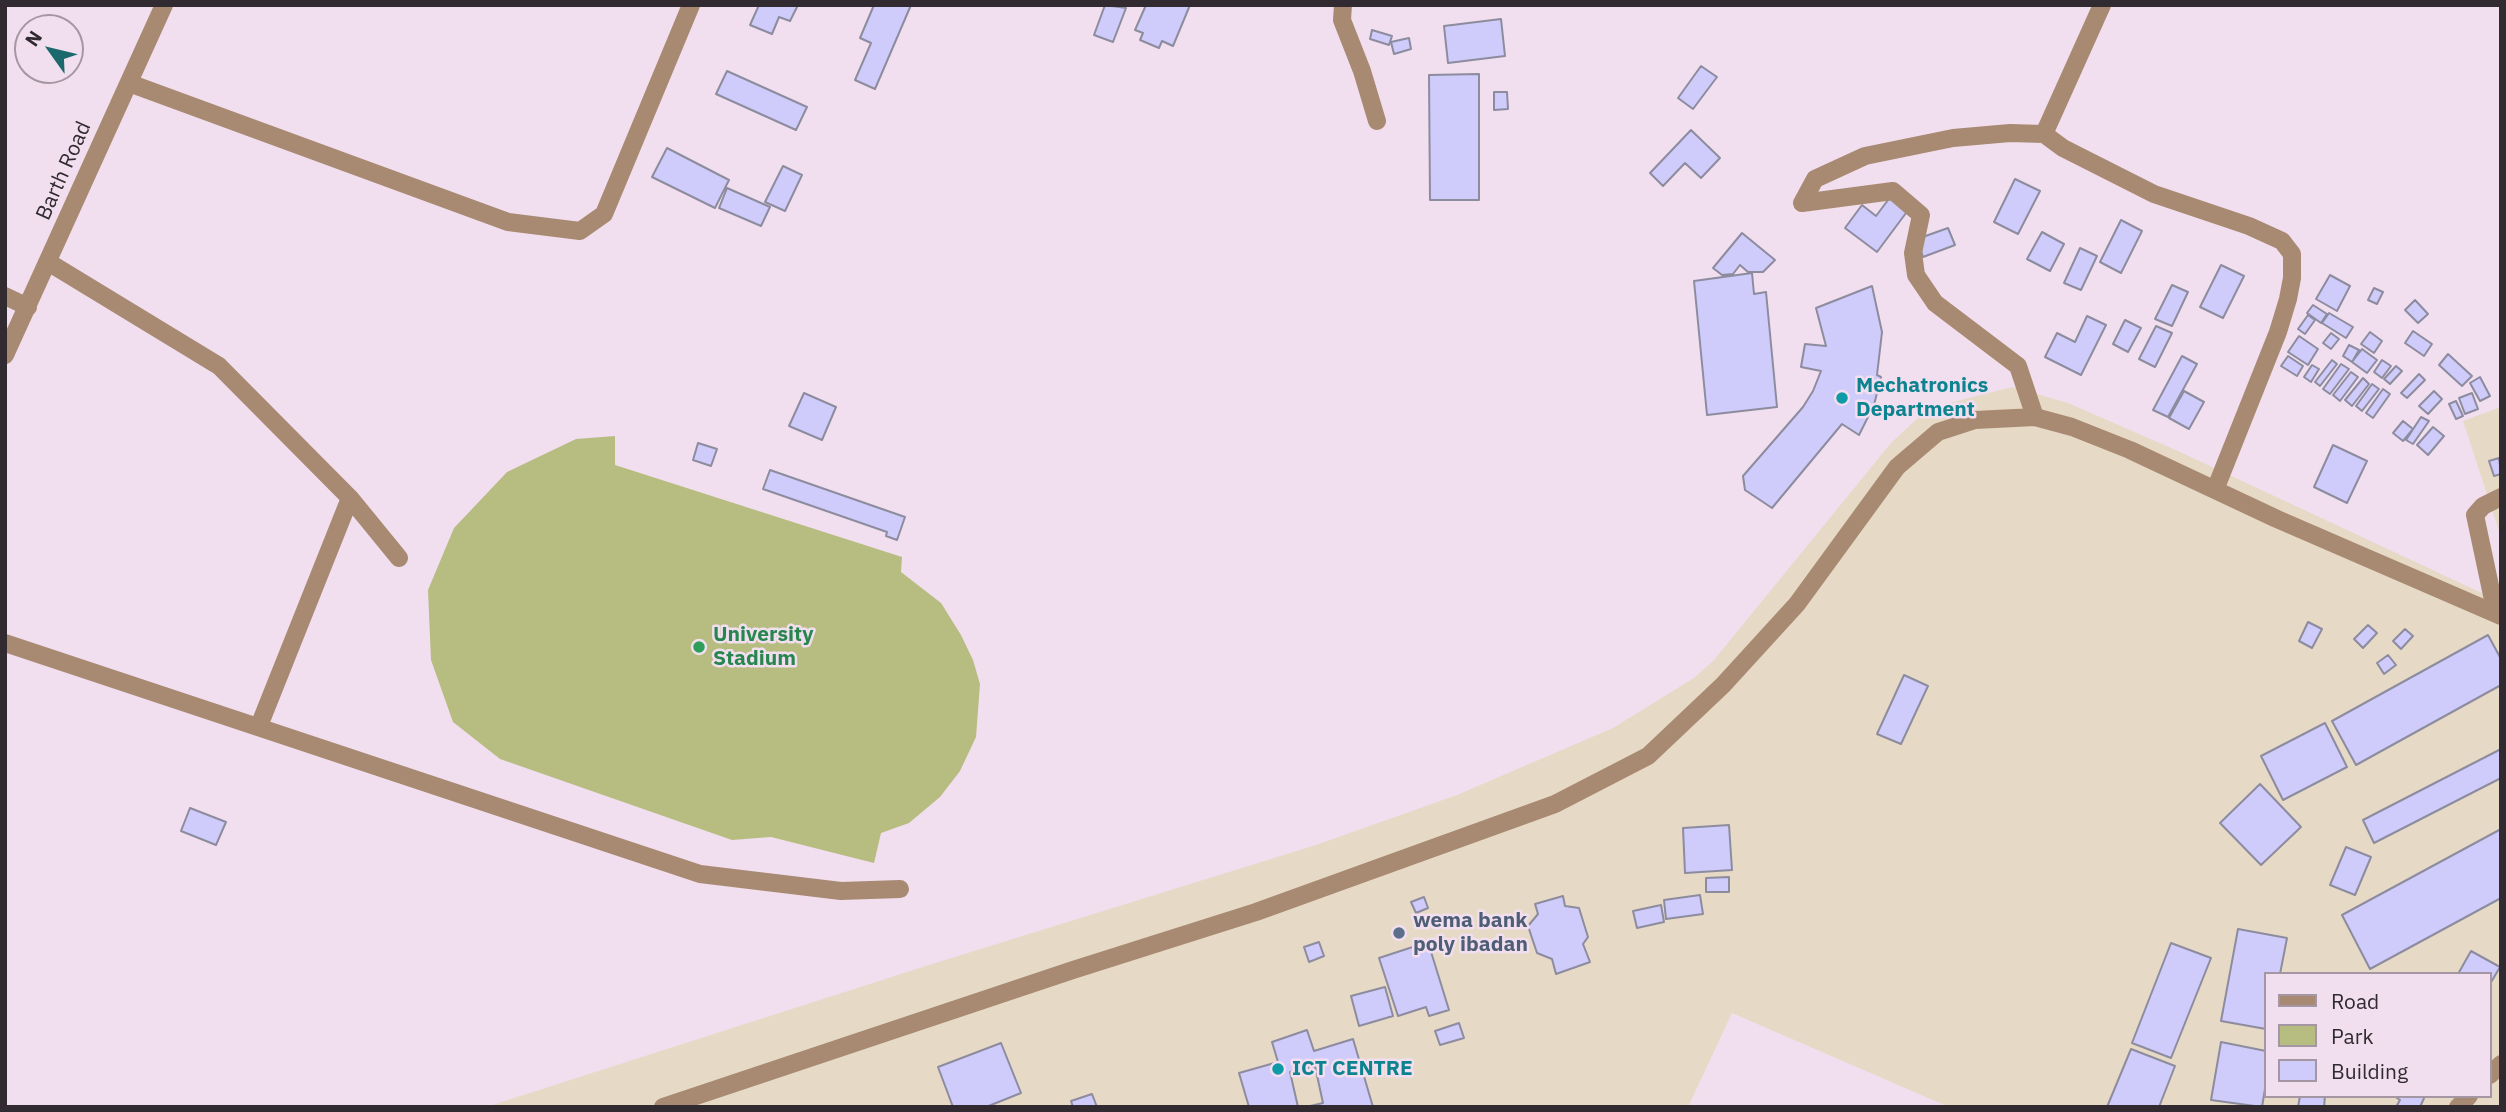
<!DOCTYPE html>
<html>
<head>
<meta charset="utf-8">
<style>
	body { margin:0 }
	#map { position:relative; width:2506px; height:1112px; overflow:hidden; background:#f1dfef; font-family:"IBM Plex Sans",sans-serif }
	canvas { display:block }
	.frame { position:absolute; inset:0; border:7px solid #312a30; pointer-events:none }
	.legend { position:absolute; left:2264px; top:972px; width:228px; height:126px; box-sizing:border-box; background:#f1dfef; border:2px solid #a497a3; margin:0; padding:9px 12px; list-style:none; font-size:21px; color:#312a30 }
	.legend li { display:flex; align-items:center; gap:14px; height:35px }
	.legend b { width:35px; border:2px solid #a497a3 }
	.north { position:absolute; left:14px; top:14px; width:70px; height:70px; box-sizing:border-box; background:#f1dfef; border:2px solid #a497a3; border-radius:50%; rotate:304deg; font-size:19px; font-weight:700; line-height:28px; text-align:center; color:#312a30 }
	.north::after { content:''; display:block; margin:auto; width:24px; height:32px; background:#1b696c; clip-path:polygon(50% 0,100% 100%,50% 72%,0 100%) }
</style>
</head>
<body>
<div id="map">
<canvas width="2506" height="1112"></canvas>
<div class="frame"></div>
<ul class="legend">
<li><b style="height:9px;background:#a88a72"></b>Road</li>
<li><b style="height:19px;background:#b7bc81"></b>Park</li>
<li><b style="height:19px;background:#cfcbfb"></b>Building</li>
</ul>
<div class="north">N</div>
</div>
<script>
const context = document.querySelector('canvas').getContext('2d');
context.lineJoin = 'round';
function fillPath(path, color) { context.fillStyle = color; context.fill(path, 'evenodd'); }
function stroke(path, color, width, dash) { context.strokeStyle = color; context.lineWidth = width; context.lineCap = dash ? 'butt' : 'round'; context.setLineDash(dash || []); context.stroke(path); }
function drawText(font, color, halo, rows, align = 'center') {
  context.font = font + ' "IBM Plex Sans",sans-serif'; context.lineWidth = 5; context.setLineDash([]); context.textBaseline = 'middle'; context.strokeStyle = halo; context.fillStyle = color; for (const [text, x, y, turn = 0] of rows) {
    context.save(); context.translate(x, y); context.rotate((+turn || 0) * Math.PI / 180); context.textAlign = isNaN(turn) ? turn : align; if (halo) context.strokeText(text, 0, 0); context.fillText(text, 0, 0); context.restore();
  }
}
const commercial = new Path2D(`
	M2012 387 2068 403 2178 451 2501 602V1107H1949L1732 1013 1688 1107H486L929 965 1316 845 1457 795 1613 728 1694 678 1714 660 1891 443 1920 416 1942 405ZM2266 974H2490V1096H2266Z
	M2501 407V537L2463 421Z`);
const green = new Path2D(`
	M615 436V465L902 557 901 572 941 603 961 635 973 660 980 684 976 737 960 771 940 797 909 823 881 833 874 863 771 837 732 840 500 759 453 722 431 660 428 590 454 528 507 472 576 439Z`);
const building = new Path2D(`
	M759 5H798L790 21 779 17 772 34 750 25Z
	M874 5H911L875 89 855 80 871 43 860 38Z
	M1105 5 1126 8 1113 42 1094 35Z
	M1146 5H1190L1173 46 1162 41 1159 48 1140 40 1143 33 1135 30Z
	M1501 19 1505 56 1448 63 1444 26Z
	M1372 30 1392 36 1389 45 1370 39Z
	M1409 38 1411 49 1394 54 1391 42Z
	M1701 66 1717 77 1693 109 1678 98Z
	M727 71 807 107 796 130 716 94Z
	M1479 74V200H1430L1429 75Z
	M1494 92H1507L1508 109 1494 110Z
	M1691 130 1720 158 1701 178 1685 163 1663 186 1650 173Z
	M667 148 729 180 715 208 652 177Z
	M783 166 802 175 785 211 765 202Z
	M2015 179 2040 191 2018 234 1994 222Z
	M727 188 770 207 761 226 719 208Z
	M1891 196 1909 209 1877 252 1845 228 1862 205 1876 216Z
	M2121 220 2142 231 2121 273 2100 262Z
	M1948 228 1955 245 1923 257 1917 239Z
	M2042 232 2064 244 2050 271 2027 259Z
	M1742 233 1775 260 1763 272H1748L1740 265 1733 274 1722 275 1713 268Z
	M2080 248 2097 256 2081 290 2064 283Z
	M2221 265 2244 276 2223 318 2200 307Z
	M1752 273 1754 294 1766 292 1777 407 1707 415 1694 281Z
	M2330 275 2350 286 2337 311 2316 299Z
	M2172 285 2188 292 2172 326 2155 319Z
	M1872 286 1882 332 1877 375 1881 377 1874 405 1859 435 1842 424 1772 508 1745 490 1743 476 1803 407 1813 391 1821 371 1801 367 1805 344 1826 346 1816 308Z
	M2374 288 2383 292 2377 304 2368 300Z
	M2415 300 2428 314 2418 323 2405 310Z
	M2313 305 2327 314 2321 323 2307 313Z
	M2329 313 2353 327 2346 338 2322 323Z
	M2308 315 2315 320 2305 334 2298 329Z
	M2087 316 2106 325 2081 375 2045 357 2057 333 2075 342Z
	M2125 320 2141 328 2128 352 2113 344Z
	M2156 326 2172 333 2155 367 2139 359Z
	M2413 331 2432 344 2424 356 2405 343Z
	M2370 332 2382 341 2374 353 2361 344Z
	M2331 333 2339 339 2331 349 2323 343Z
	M2299 336 2318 349 2308 365 2288 352Z
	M2349 345 2359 350 2352 362 2343 356Z
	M2362 349 2377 360 2367 373 2352 362Z
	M2448 354 2472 376 2462 386 2439 365Z
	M2182 356 2197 364 2168 417 2153 410Z
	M2288 356 2303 366 2297 376 2281 366Z
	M2332 360 2337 364 2320 386 2315 382Z
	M2382 360 2391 366 2382 378 2374 372Z
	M2341 364 2349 369 2330 394 2323 389Z
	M2312 365 2319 369 2311 382 2304 377Z
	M2396 366 2402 371 2390 384 2384 379Z
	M2351 372 2358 377 2340 401 2333 395Z
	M2419 374 2425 380 2407 398 2401 393Z
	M2480 377 2490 396 2480 401 2470 383Z
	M2363 378 2369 384 2352 406 2345 400Z
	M2372 384 2379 389 2362 411 2356 406Z
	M2383 389 2390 394 2373 418 2366 413Z
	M2184 391 2204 402 2189 429 2169 418Z
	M2434 391 2442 399 2428 414 2419 406Z
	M804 393 836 407 822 440 789 426Z
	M2472 393 2478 409 2465 414 2459 398Z
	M2456 401 2463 416 2456 419 2449 404Z
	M2421 417 2429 421 2413 444 2406 440Z
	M2403 421 2413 429 2403 441 2393 433Z
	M2433 427 2444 436 2428 455 2417 445Z
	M698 443 717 449 711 466 693 460Z
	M2333 445 2367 461 2347 503 2314 487Z
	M2499 458 2501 474 2494 476 2489 461Z
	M770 470 905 517 897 540 886 536 887 532 763 489Z
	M2308 622 2322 629 2312 648 2299 641Z
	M2368 625 2377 633 2363 648 2354 639Z
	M2405 629 2413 636 2401 649 2393 641Z
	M2488 635 2501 659V685L2356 765 2332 721Z
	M2388 655 2396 665 2384 674 2377 663Z
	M1904 675 1928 686 1901 744 1877 734Z
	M2325 723 2347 767 2283 800 2261 756Z
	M2501 749V778L2374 843 2363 820Z
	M2260 784 2301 827 2261 865 2220 823Z
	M190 808 226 822 216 845 181 831Z
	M1729 825 1732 870 1685 873 1683 828Z
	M2501 829V898L2370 969 2342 915Z
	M2346 847 2371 857 2355 895 2330 885Z
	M1729 877V892H1706V878Z
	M1700 895 1703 914 1666 919 1664 900Z
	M1563 896 1565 906 1579 908 1588 937 1583 944 1590 962 1556 974 1552 959 1537 953 1528 926 1538 914 1535 904Z
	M1424 897 1428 908 1416 913 1411 902Z
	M1661 905 1664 922 1637 928 1633 911Z
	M2238 929 2287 938 2280 974H2266V1029L2221 1021Z
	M1319 942 1324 956 1309 962 1304 947Z
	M1428 942 1449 1010 1429 1016 1426 1007 1398 1016 1379 958Z
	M2171 943 2211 958 2171 1058 2132 1043Z
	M2471 951 2500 967 2490 984V974H2458Z
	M1385 987 1393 1016 1359 1026 1351 996Z
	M1459 1023 1464 1038 1440 1045 1435 1031Z
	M1307 1030 1314 1051 1353 1039 1373 1107H1306L1323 1103 1315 1066 1290 1072 1298 1107H1249L1239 1073 1278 1062 1272 1042Z
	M2221 1042 2266 1051V1083L2262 1107 2211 1100Z
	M1001 1043 1021 1093 986 1107H953L938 1067Z
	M2131 1049 2175 1066 2159 1107H2107Z
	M1092 1094 1097 1107H1073L1071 1101Z
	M2300 1096H2325L2324 1107H2298Z
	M2394 1096H2425L2420 1107H2396L2400 1100Z`);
const minor = new Path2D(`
	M1343 5 1342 20 1362 71 1377 121
	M129 83 508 222 580 231 604 214 691 5
	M2044 134 2102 5
	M48 262 219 366 350 498 399 558
	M5 296 28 307
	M5 355 164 5
	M2035 417 2018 366 1935 303 1916 275 1913 253 1921 215 1893 191 1802 203 1815 179 1865 156 1953 138 2010 133 2044 134 2063 148 2154 194 2249 226 2282 241 2292 254V278L2288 299 2278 332 2215 490
	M2496 614 2475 515 2483 506 2501 497
	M5 643 700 874 841 891 900 889
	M259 726 350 498
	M2490 1075 2501 1064
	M663 1107 1073 970 1256 912 1555 804 1648 756 1723 685 1797 604 1897 467 1938 432 1975 420 2035 417 2072 427 2130 450 2277 519 2501 616
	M2458 1107 2469 1096`);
const markers = [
	[1842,398,7,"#0f9aa8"],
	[699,647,7,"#2e9e5b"],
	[1399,933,7,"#5c6f8a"],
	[1278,1069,7,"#0f9aa8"]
];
const streetNames = [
	["Barth Road",64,171,-66]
];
const cultureNames = [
	["Mechatronics",1856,386],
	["Department",1856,410],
	["ICT CENTRE",1292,1069]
];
const leisureNames = [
	["University",713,635],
	["Stadium",713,659]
];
const serviceNames = [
	["wema bank",1413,921],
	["poly ibadan",1413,945]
];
fillPath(commercial, '#e6d9c6');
fillPath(green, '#b7bc81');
fillPath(building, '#cfcbfb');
stroke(building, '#8d8c9f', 2);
stroke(minor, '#a88a72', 18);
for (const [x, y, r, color] of markers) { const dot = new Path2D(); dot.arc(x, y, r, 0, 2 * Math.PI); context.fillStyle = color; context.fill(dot); stroke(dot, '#f1dfef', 2.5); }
drawText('21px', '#312a30', '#f1dfef', streetNames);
drawText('bold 21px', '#0d838f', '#f1dfef', cultureNames, 'left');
drawText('bold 21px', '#27864d', '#f1dfef', leisureNames, 'left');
drawText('bold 21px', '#4e5e75', '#f1dfef', serviceNames, 'left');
</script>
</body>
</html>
